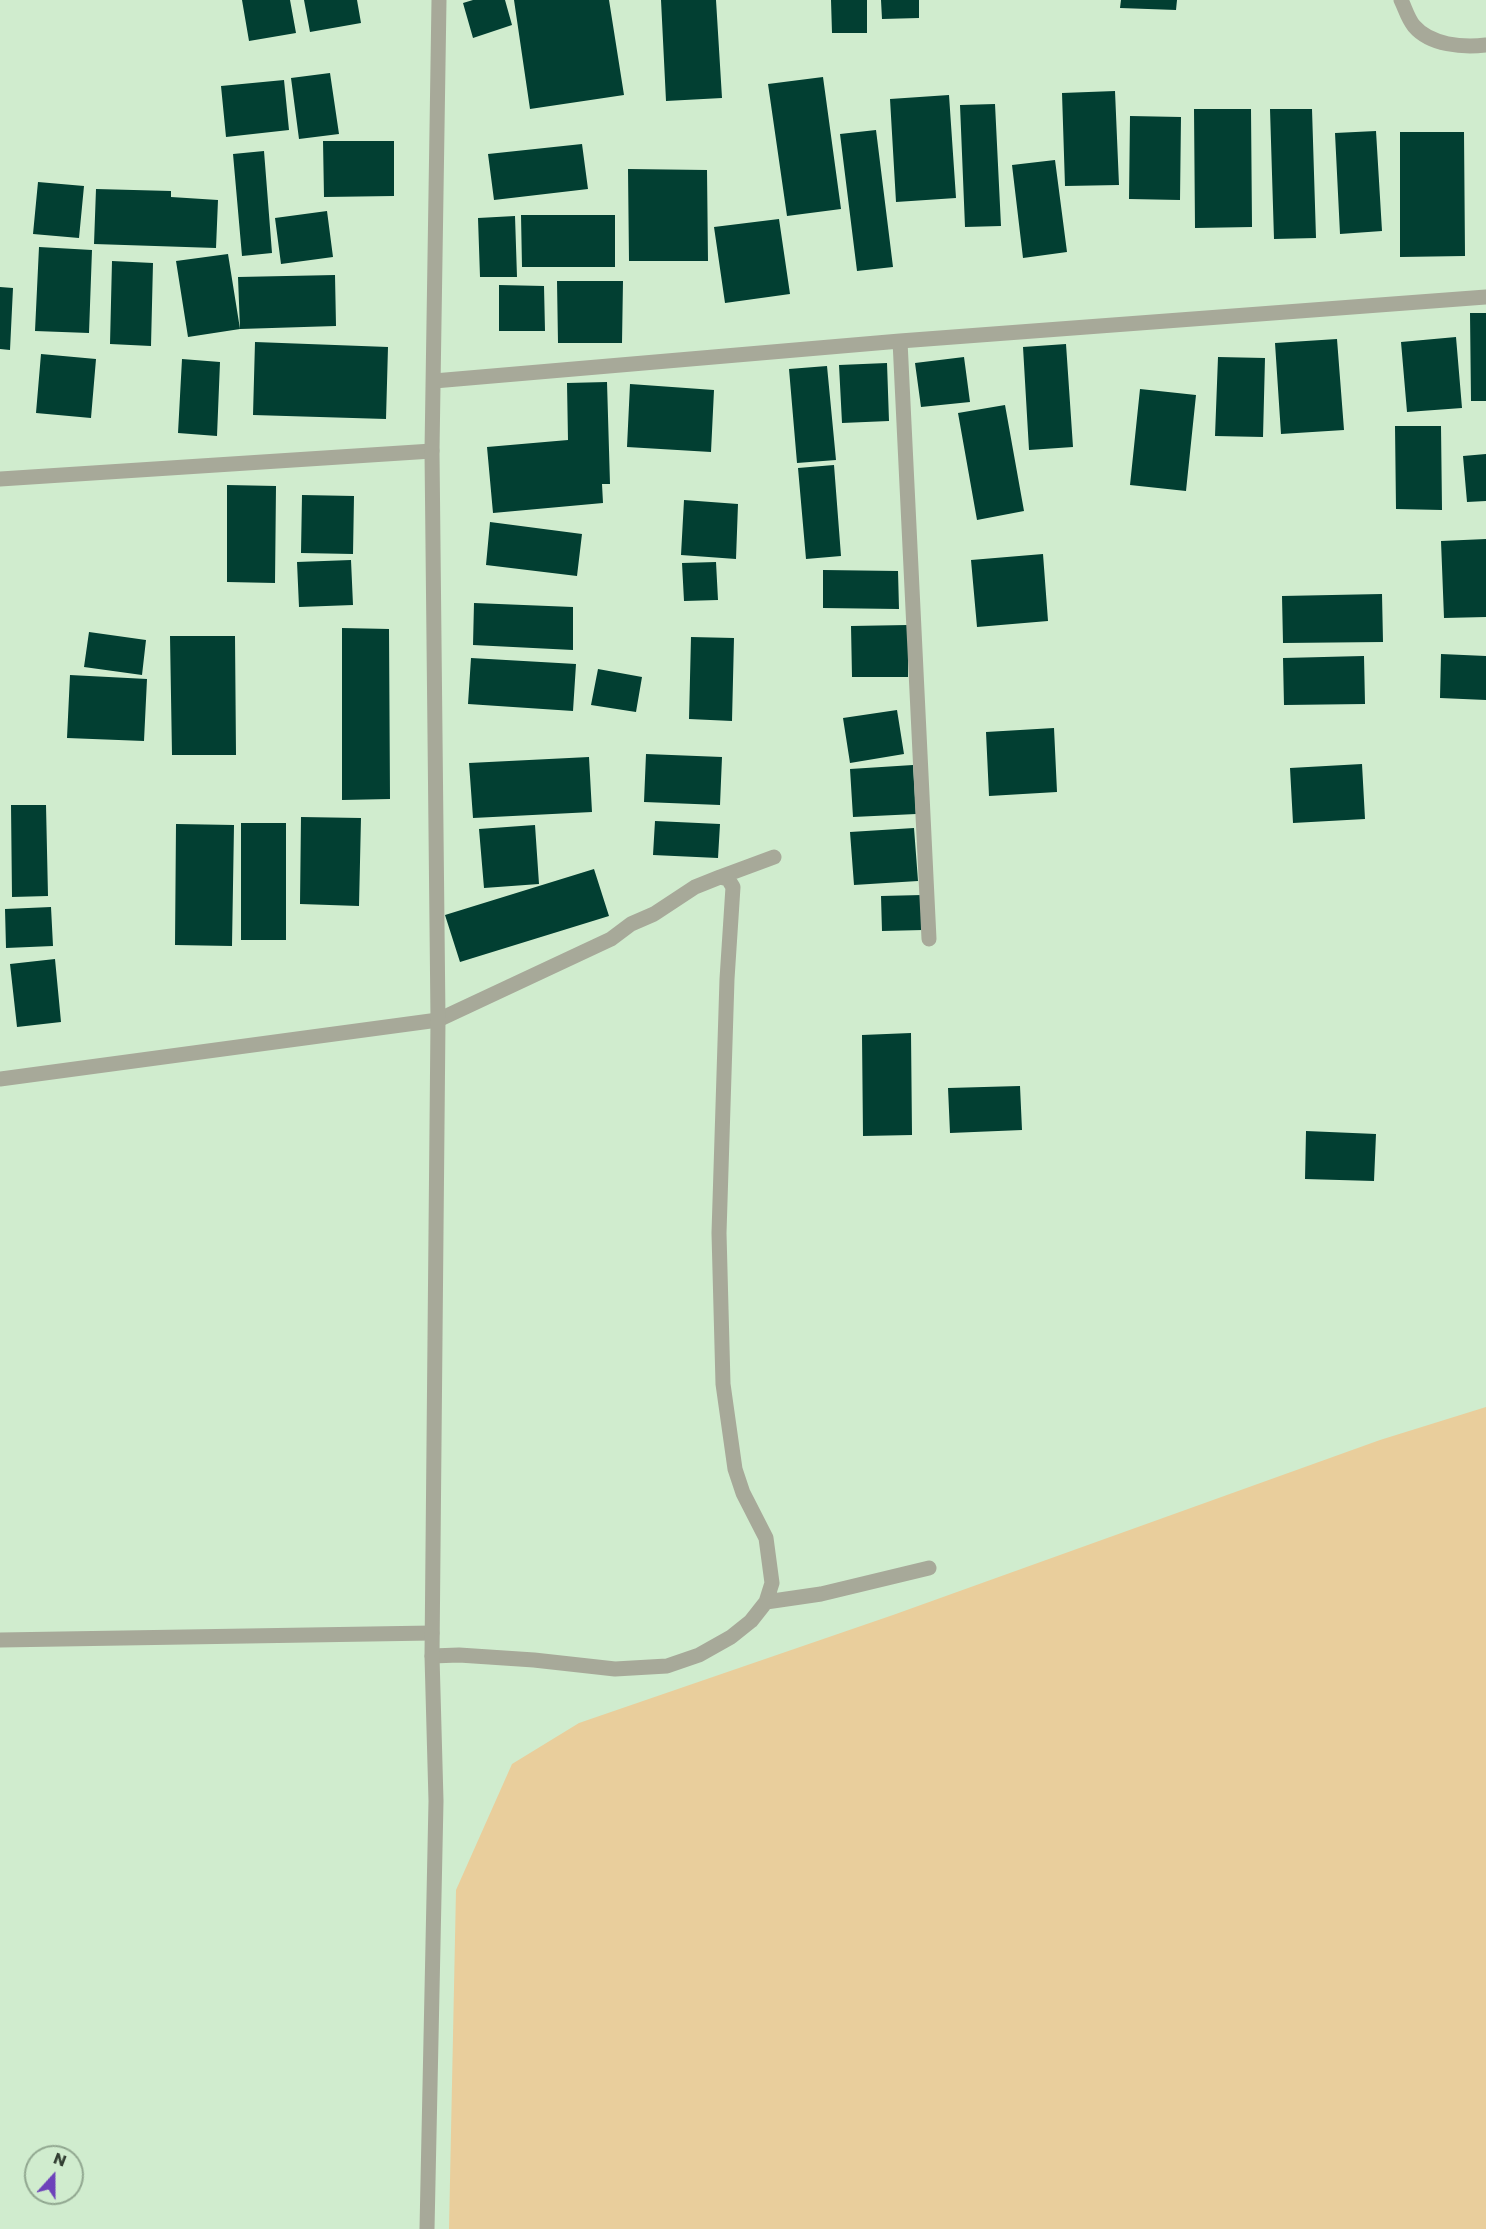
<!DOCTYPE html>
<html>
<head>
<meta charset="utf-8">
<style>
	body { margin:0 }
	#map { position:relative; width:1486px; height:2229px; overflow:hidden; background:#d0ecce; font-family:Poppins,sans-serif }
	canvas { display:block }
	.north { position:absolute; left:24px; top:2145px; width:60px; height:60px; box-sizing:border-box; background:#d0ecce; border:2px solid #91a790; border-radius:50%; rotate:21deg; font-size:16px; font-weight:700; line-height:24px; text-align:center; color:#333f33 }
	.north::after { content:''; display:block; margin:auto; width:21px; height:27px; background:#6d42ba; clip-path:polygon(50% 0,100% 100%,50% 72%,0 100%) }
</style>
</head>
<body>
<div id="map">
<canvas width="1486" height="2229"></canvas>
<div class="north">N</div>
</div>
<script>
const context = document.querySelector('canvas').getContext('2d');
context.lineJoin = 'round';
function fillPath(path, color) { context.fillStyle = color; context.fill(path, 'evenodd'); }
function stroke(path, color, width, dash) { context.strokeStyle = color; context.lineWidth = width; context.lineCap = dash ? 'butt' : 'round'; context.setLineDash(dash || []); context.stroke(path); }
const green = new Path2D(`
	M1486 1407V2229H449L456 1890 512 1764 579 1723 893 1615 1380 1440Z`);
const building = new Path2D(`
	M242 0H290L296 33 249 41Z
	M304 0H357L361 23 310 32Z
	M473 0H505L512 25 473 38 463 3Z
	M514 0H609L624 95 530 109Z
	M661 0H716L722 98 666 101Z
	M831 0H867V33H832Z
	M881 0H919V18L882 19Z
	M1121 0H1177L1176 10 1120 8Z
	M330 73 339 134 299 139 291 78Z
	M823 77 841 209 787 216 768 84Z
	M284 80 289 130 226 137 221 86Z
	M1115 91 1119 185 1065 186 1062 93Z
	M949 95 956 198 896 202 890 99Z
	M995 104 1001 226 965 227 960 105Z
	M1194 109H1251L1252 227 1195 228Z
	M1270 109H1312L1316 238 1274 239Z
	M1130 116 1181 117 1180 200 1129 199Z
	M876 130 893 267 857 271 840 134Z
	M1376 131 1382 231 1340 234 1335 133Z
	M1400 132H1464L1465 256 1400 257Z
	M323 141H394V196L324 197Z
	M582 144 588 189 494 200 488 154Z
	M264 151 272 253 242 256 233 154Z
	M1055 160 1067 252 1023 258 1012 165Z
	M628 169 707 170 708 261H629Z
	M38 182 84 186 79 238 33 234Z
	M96 189 171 191V197L218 200 216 248 94 244Z
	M327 211 333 257 281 264 275 218Z
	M521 215H615V267H522Z
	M515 216 517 277H480L478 218Z
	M779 219 790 294 725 303 714 227Z
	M39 247 92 250 89 333 35 331Z
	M228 254 240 329 188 337 176 261Z
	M112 261 153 263 151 346 110 344Z
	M335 275 336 326 240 329 238 277Z
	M557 281H623L622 343H558Z
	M499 285 544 286 545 331H499Z
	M0 287 13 288 10 350 0 349Z
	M1470 313H1486V401H1471Z
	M1456 337 1462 408 1407 412 1401 342Z
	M1337 339 1344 430 1281 434 1275 343Z
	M255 342 388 347 386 419 253 415Z
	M1066 344 1073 447 1029 450 1023 347Z
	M41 354 96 359 91 418 36 413Z
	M964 357 970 402 921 407 915 363Z
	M1218 357 1265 358 1263 437 1215 436Z
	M182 359 220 362 217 436 178 433Z
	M887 363 889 421 842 423 839 365Z
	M827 366 836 460 797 463 789 369Z
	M607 382 610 484H602L603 503 493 513 487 447 568 440 567 383Z
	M630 384 714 390 711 452 627 447Z
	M1140 389 1196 395 1186 491 1130 485Z
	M1005 405 1024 511 977 520 958 413Z
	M1395 426H1441L1442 510 1396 509Z
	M1486 454V501L1467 502 1463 456Z
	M834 465 841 556 806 559 798 468Z
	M227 485 276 486 275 583 227 582Z
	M302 495 354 496 353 554 301 553Z
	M684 500 738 504 736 559 681 555Z
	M490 522 582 534 577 576 486 565Z
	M1486 539V617L1444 618 1441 541Z
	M1043 554 1048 621 977 627 971 560Z
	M351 560 353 605 299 607 297 562Z
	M716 562 718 600 684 601 682 563Z
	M823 570 898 571 899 609 823 608Z
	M1382 594 1383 642 1283 643 1282 596Z
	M474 603 573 607V650L473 645Z
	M908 625V677H852L851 626Z
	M342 628 389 629 390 799 342 800Z
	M89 632 146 640 142 675 84 667Z
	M170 636H235L236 755H172Z
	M691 637 734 638 732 721 689 719Z
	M1441 654 1486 656V700L1440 698Z
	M1364 656 1365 704 1284 705 1283 658Z
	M471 658 576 664 573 711 468 704Z
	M598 669 642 677 636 712 591 705Z
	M70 675 147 679 144 741 67 738Z
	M897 710 904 754 850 763 843 718Z
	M1054 728 1057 792 989 796 986 732Z
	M646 754 722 757 720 805 644 802Z
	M589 757 592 812 473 818 469 763Z
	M1362 764 1365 819 1293 823 1290 768Z
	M913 765 916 814 853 817 850 769Z
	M11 805H46L48 896 12 897Z
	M301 817 361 818 359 906 300 904Z
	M655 821 720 824 718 858 653 855Z
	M241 823H286V940H241Z
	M176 824 234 825 232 946 175 945Z
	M535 825 539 884 484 888 479 829Z
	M914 828 918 881 854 885 850 832Z
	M594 869 609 916 460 962 445 915Z
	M922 895 923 930 882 931 881 896Z
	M51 907 53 946 6 948 5 909Z
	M55 959 61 1022 17 1027 10 964Z
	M911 1033 912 1135 863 1136 862 1035Z
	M1020 1086 1022 1130 950 1133 948 1088Z
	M1306 1131 1376 1134 1374 1181 1305 1179Z`);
const minor = new Path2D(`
	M1401 0C1405 8 1408 19 1414 26 1430 45 1463 48 1486 45
	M900 341 929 939
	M434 381 900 341 1486 297
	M0 479 432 451
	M720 877 774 857
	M0 1079 438 1020 611 939 631 924 654 914 695 887 720 877 728 879 733 887 727 979 719 1233 723 1384 735 1469 743 1493 766 1538 772 1583 766 1602 751 1621 731 1637 699 1655 667 1666 615 1669 534 1660 459 1655 432 1656
	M766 1602 821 1594 929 1568
	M0 1640 432 1633`);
const tertiary = new Path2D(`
	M427 2229 436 1801 432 1656 438 1020 432 451 439 0`);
fillPath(green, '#e9ce9c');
fillPath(building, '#023f32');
stroke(minor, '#a7a999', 15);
stroke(tertiary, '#a7a999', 15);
</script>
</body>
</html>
